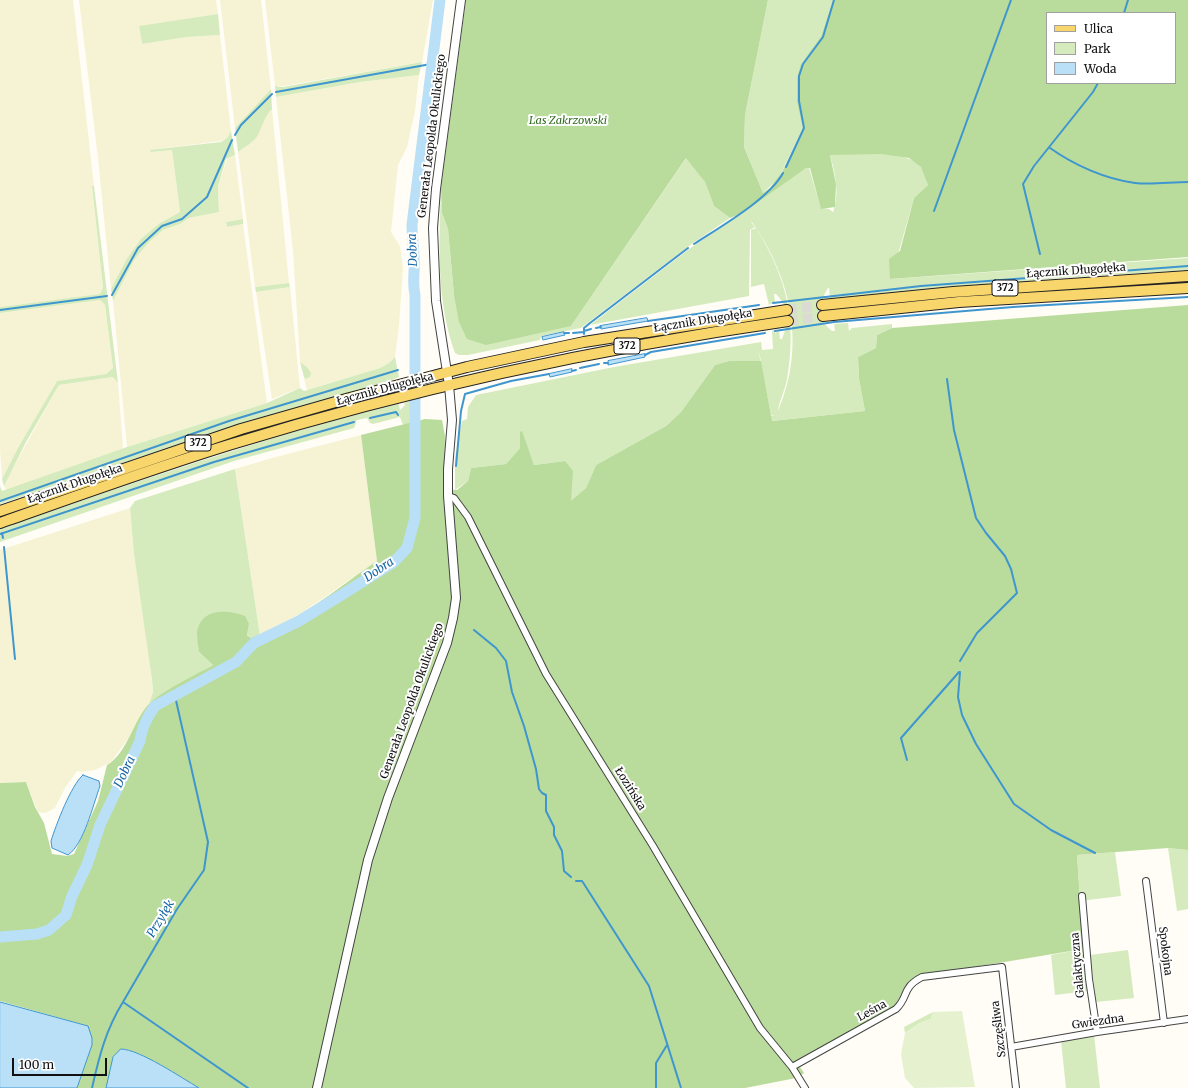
<!DOCTYPE html>
<html>
<head>
<meta charset="utf-8">
<style>
	body { margin:0 }
	#map { position:relative; width:1188px; height:1088px; overflow:hidden; background:#fffdf5; font-family:Merriweather,serif }
	canvas { display:block }
	.legend { position:absolute; left:1046px; top:12px; width:130px; height:72px; box-sizing:border-box; background:#fff; border:1px solid #a0a0a0; margin:0; padding:5px 7px; list-style:none; font-size:12px; color:#111 }
	.legend li { display:flex; align-items:center; gap:8px; height:20px }
	.legend b { width:20px; border:1px solid #a0a0a0 }
	.scale { position:absolute; left:12px; top:1058px; width:95px; height:18px; box-sizing:border-box; border:2px solid #111; border-top:0; padding-left:5px; font-size:12px; line-height:14px; white-space:nowrap; color:#111; -webkit-text-stroke:3px #fff; paint-order:stroke }
</style>
</head>
<body>
<div id="map">
<canvas width="1188" height="1088"></canvas>
<ul class="legend">
<li><b style="height:5px;background:#f9d66b"></b>Ulica</li>
<li><b style="height:11px;background:#d5ebbd"></b>Park</li>
<li><b style="height:11px;background:#b9e0f7"></b>Woda</li>
</ul>
<div class="scale">100 m</div>
</div>
<script>
const context = document.querySelector('canvas').getContext('2d');
context.lineJoin = 'round';
function fillPath(path, color) { context.fillStyle = color; context.fill(path, 'evenodd'); }
function stroke(path, color, width, dash) { context.strokeStyle = color; context.lineWidth = width; context.lineCap = dash ? 'butt' : 'round'; context.setLineDash(dash || []); context.stroke(path); }
function drawText(font, color, halo, rows, align = 'center') {
  context.font = font + ' Merriweather,serif'; context.lineWidth = 4; context.setLineDash([]); context.textBaseline = 'middle'; context.strokeStyle = halo; context.fillStyle = color; for (const [text, x, y, turn = 0] of rows) {
    context.save(); context.translate(x, y); context.rotate((+turn || 0) * Math.PI / 180); context.textAlign = isNaN(turn) ? turn : align; if (halo) context.strokeText(text, 0, 0); context.fillText(text, 0, 0); context.restore();
  }
}
const farmland = new Path2D(`
	M0 0H73L94 186 92 187 103 288 100 294 96 295 0 307Z
	M79 0H216L218 14 139 27 142 44 187 37 220 35 231 131 227 138 221 141 158 149 151 152 172 150 180 212 160 223 126 260 111 289 98 158Z
	M220 0H261L271 89 235 128Z
	M265 0H433L422 62 278 87 275 85Z
	M419 75 415 111 407 147 398 165 391 232 400 246 403 268 399 326 395 357 389 363 380 368 307 390 304 379 310 377 307 367 300 362 293 251 276 97 360 82Z
	M272 109 289 283 255 287 238 152 250 144 257 135 266 115Z
	M235 155 243 219 226 222 227 227 243 224 267 403 127 447 113 301 134 260 149 242 163 230 180 224 189 218 219 212 218 186 227 159Z
	M290 287 300 388 272 399 256 292Z
	M100 300 105 305 113 368 106 374 57 381 19 446 2 479 0 450V313Z
	M113 377 118 383 123 446 122 449 6 490 4 486 8 477 59 385Z
	M361 435 377 561 300 614 260 636 235 469 272 458Z
	M130 508 134 554 148 646 153 692 149 704 128 739 111 762 95 770 83 772 77 771 65 788 55 808 45 813 38 812 26 782 0 783V550Z`);
const green = new Path2D(`
	M768 0H833L821 36 801 64 803 128 778 179 763 193 744 147 745 115Z
	M218 14 220 35 187 37 142 44 139 26Z
	M422 62 419 75 360 82 276 97 275 85 278 87H283Z
	M271 89 272 109C264 117 263 125 258 135 253 143 245 147 238 152L235 128Z
	M231 131 235 155 226 159 218 186 219 212 189 218 180 224 163 230 149 242 134 260 113 301 111 289 126 260 141 239 160 223 180 212 172 150 151 152 150 150 221 142 227 138Z
	M838 153C858 154 909 150 921 167 924 172 926 179 928 185L914 198 891 279 1188 258V270L1062 278 824 299 830 297 829 288H828C819 302 817 320 832 331H835L834 324 848 323 849 331 852 328 892 324V328L877 335 876 348 858 357 859 379 865 411 771 421 770 416 775 415H771L758 348 761 361H729L715 365 681 412 666 426 596 465 586 488 571 502 565 461 534 465 520 432V448L506 464 471 468 468 481 455 490V458L462 421 467 419 468 407 476 395 614 367 761 342 762 350 773 349 772 331 774 330 775 333 779 331 780 339H782C790 318 791 311 776 294H774L775 302 769 305 764 284 751 287V230L756 228C787 278 797 321 787 379 785 390 779 402 778 411 806 346 792 279 752 222H751L755 227 750 230 749 296 590 325 689 249 744 212 779 182 806 168H809L821 208 829 209 833 212C840 195 835 172 830 155Z
	M687 157 705 182 714 206 730 218 693 243 581 328 541 336 540 340 468 355H459L455 353C436 300 439 244 441 188L442 213 448 229 454 295 571 326Z
	M92 186H94L118 383 113 377 59 385 26 442 4 486 2 479 19 446 57 381 106 374 113 368 105 305 100 300 0 313V307L100 294 103 288Z
	M243 219V224L227 227 226 222Z
	M289 283 290 287 256 292 255 287Z
	M395 357 399 377 390 381 248 421 0 504V486L2 491 127 447 267 403 300 388 304 391 380 368 389 363Z
	M300 362 307 367 311 373 310 377 305 379 304 377Z
	M414 400V422L403 425 400 417 373 424 370 423 367 418 357 420 354 428 234 461 0 542V529C132 483 264 438 398 402L400 410 405 405 404 403Z
	M235 469 260 636 251 638 247 634 249 624 197 633 199 652 213 665 149 704 153 692 152 680 134 554 130 508 135 501Z
	M1168 848 1188 850V909L1177 911Z
	M1115 852 1121 896 1080 901 1077 855Z
	M1083 949 1088 991 1055 995 1051 955Z
	M1128 950 1134 998 1096 1002 1090 955Z
	M933 1012 931 1019 920 1023 905 1033 904 1027Z
	M1094 1035 1100 1088H1066L1061 1041Z`);
const forest = new Path2D(`
	M466 0H768L745 115 744 147 763 193 770 188 782 172 803 128 797 101V78L801 64 821 36 833 0H1188V257L890 279 889 259 900 251 914 198 928 185 921 167 909 158 881 154 830 155 836 184 835 207 821 209 810 168H806L744 212 730 218 714 206 705 182 686 158 571 326 486 345 467 339 459 322 454 295 448 229 442 213 441 188ZM1047 13H1175V83H1047Z
	M1188 305V850L1168 848 1077 855 1083 949 920 976 906 985 894 1007 796 1061 804 1073 796 1078 745 1088H199C182 1078 139 1049 121 1049L113 1057 106 1088H77L92 1045 88 1026 0 1001V783L26 782 35 807 44 823 52 854 67 856 74 854 98 801 107 765C127 754 134 719 149 704 163 690 196 675 213 665L199 652C198 646 197 639 197 633 200 608 227 609 245 616L249 624 247 635 251 638C293 626 340 586 377 561L361 435 425 419 442 420 445 436 444 489 457 490 468 481 471 468 506 464 520 448V432L522 431 534 465 565 461 573 471 571 501 586 488 596 465 666 426 681 412 715 365 729 361H761L772 421 865 411 859 379 858 357 876 348 877 335 892 328Z`);
const pitch = new Path2D(`
	M962 1011 975 1087 914 1088 905 1078 901 1054 905 1033 920 1023 931 1019 933 1012Z`);
const water = new Path2D(`
	M647 318 648 321 601 329 600 326Z
	M564 332 565 335 543 340 542 337Z
	M645 354V357L608 365V361Z
	M572 369V372L550 377 549 374Z
	M83 775 99 781 100 786C93 805 84 844 68 855L52 848 51 841C56 825 71 785 83 775Z
	M0 1002 88 1026 92 1038V1045L77 1088H0Z
	M121 1049C139 1049 182 1078 199 1088H106L113 1057Z`);
const stream = new Path2D(`
	M1124 13 1128 0
	M276 92 431 64
	M235 135 241 125 272 94
	M1050 148C1074 165 1105 179 1135 183 1152 185 1171 182 1188 182
	M786 167 804 128 799 101V76L803 64 823 37 834 0
	M934 211 1011 0
	M694 244C720 227 769 199 783 173
	M1040 254 1023 184 1034 166 1093 92 1098 83
	M112 295 138 248 162 226 182 219 207 197 232 140
	M773 303 921 286 1188 266
	M0 310 107 296
	M648 321 759 305
	M596 328 601 327
	M584 331 591 329
	M775 331 834 322 1013 307 1188 297
	M564 333H569
	M573 333 584 332
	M584 334V328L590 323 688 248
	M645 355 651 352 765 333
	M604 363H608
	M580 368 599 364
	M572 371 576 370
	M947 379 954 430 976 518 986 533 1005 556 1011 569 1017 593 977 633 960 661
	M370 418 396 412 398 415
	M456 466 461 411 465 394 511 381 549 374
	M0 501 229 421 398 370
	M2 533 3 538
	M0 534 214 462 354 422
	M4 547 15 659
	M474 630 496 648 506 661 512 692 524 726 536 769 539 789 542 793 546 795V811L554 827V835L562 851 564 871 571 877
	M960 672 958 697 962 715 976 744 1014 804 1051 830 1095 853
	M175 696 208 842 204 870 177 909 123 1002 248 1088
	M907 760 901 738 959 672
	M576 881H582L584 884 649 986 681 1088
	M92 1088C99 1057 106 1029 123 1002
	M656 1088V1063L667 1045`);
const river = new Path2D(`
	M0 937 37 934 49 930 66 915 72 896 87 865 100 825 140 741C141 730 148 715 155 706L236 662 254 643 299 621 335 599 394 562 407 548 415 518V295C412 282 415 273 414 260 414 248 412 237 412 225L440 0`);
const primaryTunnel = new Path2D(`
	M787 310 822 305
	M788 321 823 316`);
const minor = new Path2D(`
	M448 496 454 498 468 517 546 674 653 846 760 1028 792 1067 805 1088
	M1146 881 1164 1023
	M1082 896 1089 979 1097 1032
	M1011 1047 1097 1032 1188 1019
	M792 1067 896 1009C909 997 901 988 922 977L1002 967 1016 1088`);
const tertiary = new Path2D(`
	M317 1088 368 860 388 798 447 643 453 618 456 598 448 496V469L452 420 449 385 436 301 433 228 436 189 461 0`);
const primary = new Path2D(`
	M822 305 953 292 1188 276
	M823 316 959 302 1188 288
	M0 511 241 429 346 399 467 367 584 342 787 310
	M0 523C77 496 154 468 232 444 414 388 600 348 788 321`);
const shields = [
	[1005,288,26],
	[627,346,26],
	[198,443,26]
];
const shieldNames = [
	["372",1005,288],
	["372",627,346],
	["372",198,443]
];
const parkNames = [
	["Las Zakrzowski",568,121]
];
const streetNames = [
	["Generała Leopolda Okulickiego",432,136,-83],
	["Łącznik Długołęka",1076,271,-4],
	["Łącznik Długołęka",703,321,-9],
	["Łącznik Długołęka",385,389,-15],
	["Łącznik Długołęka",75,484,-19],
	["Generała Leopolda Okulickiego",412,701,-70],
	["Łozińska",630,789,58],
	["Spokojna",1165,951,83],
	["Galaktyczna",1078,965,-95],
	["Leśna",872,1011,-29],
	["Gwiezdna",1098,1022,-8],
	["Szczęśliwa",999,1029,-97]
];
const waterNames = [
	["Dobra",413,250,-92],
	["Dobra",379,570,-34],
	["Dobra",125,772,-65],
	["Przyłęk",161,919,-59]
];
fillPath(farmland, '#f6f3d4');
fillPath(green, '#d5ebbd');
fillPath(forest, '#b9dc9c');
fillPath(pitch, '#e6f2cf');
fillPath(water, '#b9e0f7');
stroke(water, '#3f96cf', 1);
stroke(stream, '#3f96cf', 2);
stroke(river, '#b9e0f7', 11);
stroke(primaryTunnel, '#dbdad3', 10, [10, 5]);
stroke(minor, '#444', 8);
stroke(tertiary, '#444', 10);
stroke(primary, '#222', 12);
stroke(minor, '#fff', 6);
stroke(tertiary, '#fff', 8);
stroke(primary, '#f9d66b', 10);
for (const [x, y, w] of shields) { const box = new Path2D(); box.roundRect(x - w / 2, y - 8, w, 16, 3); context.fillStyle = '#fff'; context.fill(box); stroke(box, '#111', 1); }
drawText('bold 10px', '#111', null, shieldNames);
drawText('italic 11px', '#2f6b1f', '#fff', parkNames);
drawText('11px', '#111', '#fff', streetNames);
drawText('italic 12px', '#1768a6', '#fff', waterNames);
</script>
</body>
</html>
